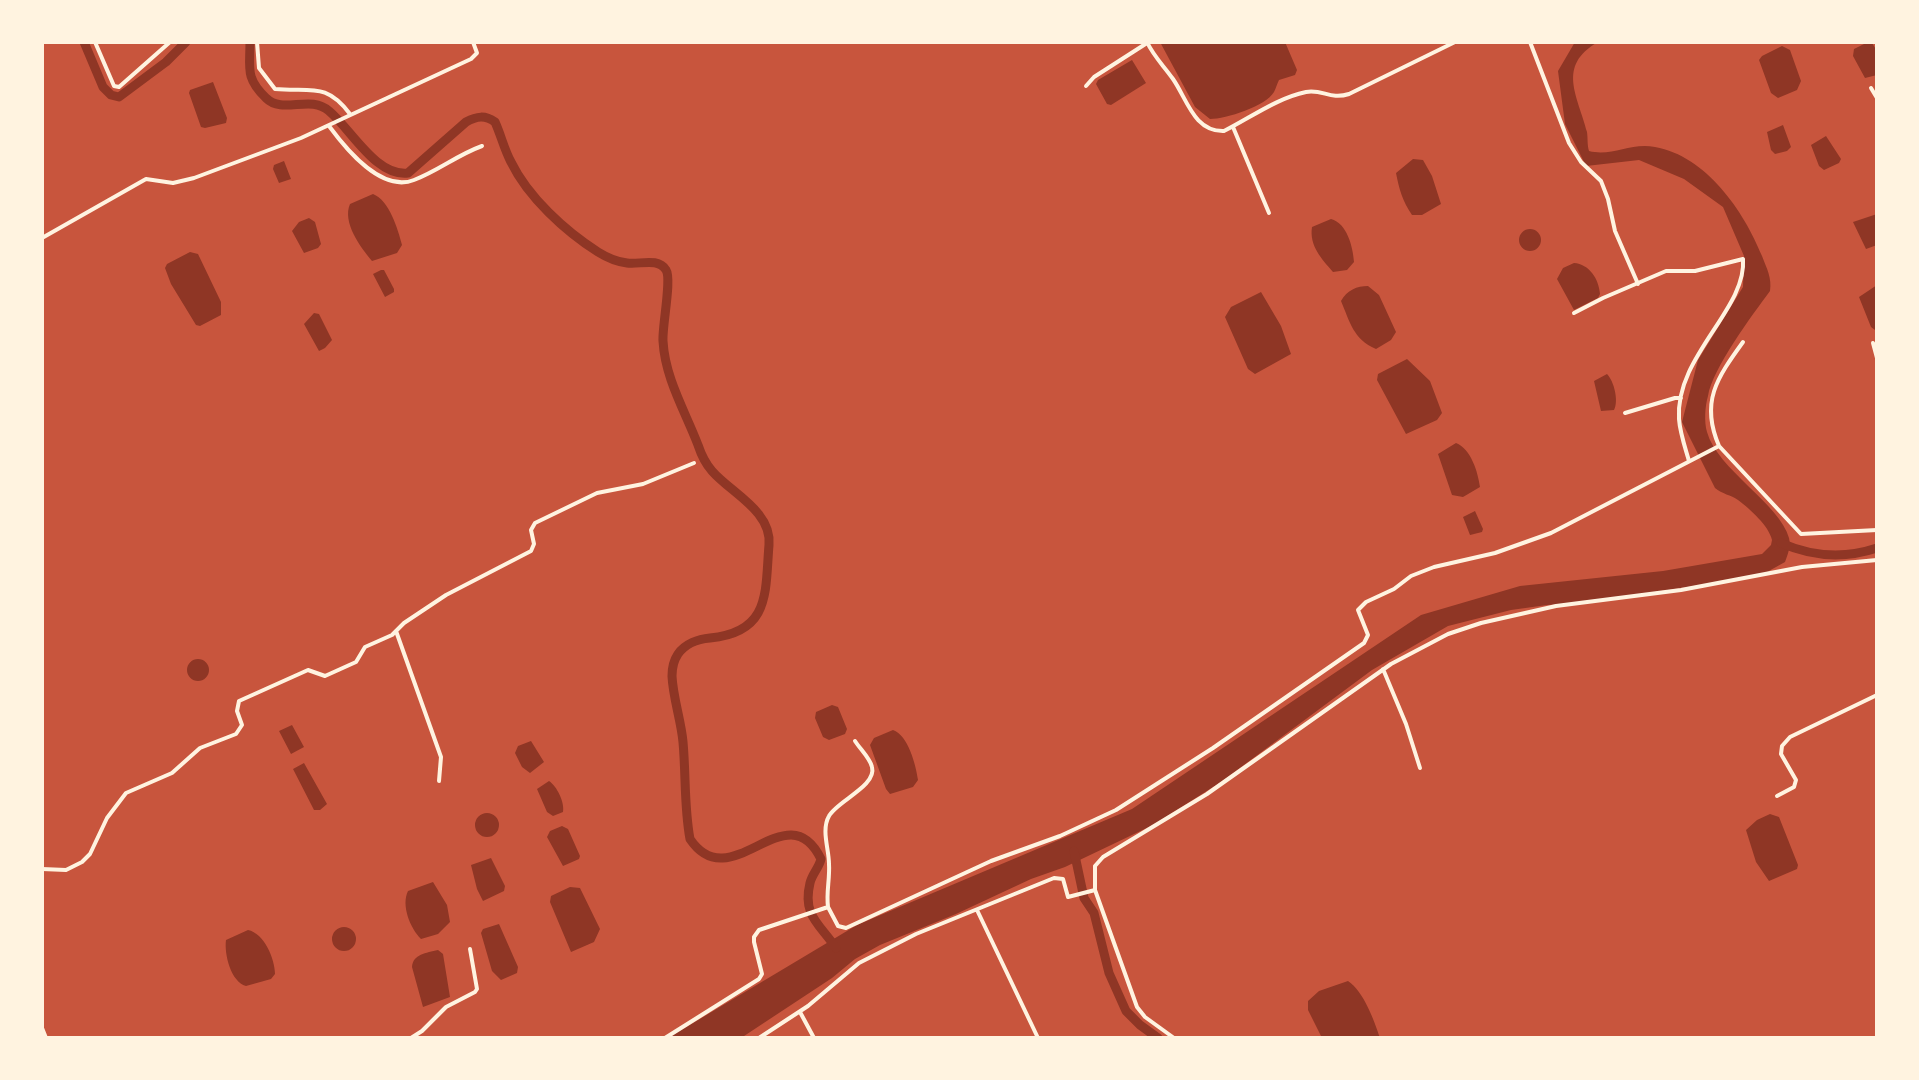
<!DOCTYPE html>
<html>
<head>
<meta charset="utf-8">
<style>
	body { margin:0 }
	#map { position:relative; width:1919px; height:1080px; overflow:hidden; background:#c8553d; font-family:Montserrat,sans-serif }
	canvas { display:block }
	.frame { position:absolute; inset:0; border:44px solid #fff3e0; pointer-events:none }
</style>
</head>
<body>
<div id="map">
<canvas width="1919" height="1080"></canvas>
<div class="frame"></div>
</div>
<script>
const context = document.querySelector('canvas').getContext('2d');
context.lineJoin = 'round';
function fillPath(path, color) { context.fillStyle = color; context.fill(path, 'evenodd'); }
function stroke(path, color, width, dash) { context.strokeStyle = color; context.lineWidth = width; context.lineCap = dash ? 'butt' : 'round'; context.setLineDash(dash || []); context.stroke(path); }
const water = new Path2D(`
	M1160 42H1285L1297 70 1295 75 1279 80C1277 84 1276 88 1274 92 1266 106 1226 119 1210 119L1195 107Z
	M1575 42H1598C1556 66 1578 96 1587 132 1588 139 1587 144 1589 151 1612 157 1631 142 1655 147 1706 156 1744 211 1762 256 1767 269 1772 278 1770 291 1753 314 1712 369 1708 396 1705 406 1704 422 1707 432 1717 469 1780 504 1789 538 1791 546 1788 554 1785 562L1767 572 1745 578 1584 603 1547 605 1511 610 1448 626 1372 670 1221 782 1153 825 1065 867 1031 879 956 914 880 945 855 959 832 978 741 1038H668L857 925 1132 809 1421 615 1520 586 1663 571 1762 554 1771 545 1772 540C1769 526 1750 509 1738 500 1731 495 1722 494 1715 488L1682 422 1698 360 1743 287 1744 256 1723 207 1684 179 1639 160 1586 166 1565 124 1558 71Z
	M1868 42 1872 43 1877 51V75L1865 78 1853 56 1854 49Z
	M1782 46 1790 50 1801 81 1797 90 1778 98 1771 93 1759 60 1762 56Z
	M1132 60 1146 83 1111 105 1107 104 1096 84 1098 80Z
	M213 82 227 118 226 123 205 128 201 127 189 93 190 90Z
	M1783 125 1791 147 1787 151 1775 154 1771 150 1767 132Z
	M1826 136 1841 159 1839 163 1824 170 1819 166 1811 145Z
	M1413 159 1423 160 1432 176 1441 204 1422 215H1412C1403 202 1399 189 1396 173Z
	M284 161 291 179 279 183 273 169 274 165Z
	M373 194C389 200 398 229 402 245L397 253 372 261C360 247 342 222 350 204Z
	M1877 214V245L1866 249 1853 222Z
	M309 218 315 222 321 244 318 248 304 253 292 231 299 222Z
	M1331 219C1347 223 1353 247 1354 262L1347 270 1333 272C1322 259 1309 246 1312 227Z
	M1519 240a11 11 0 1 1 22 0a11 11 0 1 1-22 0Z
	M190 252 198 254 221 302V315L200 326 196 325 171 284 165 268 167 264Z
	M1574 263C1589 264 1599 279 1600 294L1598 298 1574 310 1557 279 1563 268Z
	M381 270H384L394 289V292L385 297 373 274Z
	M1877 285V329L1875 330 1871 327 1859 297Z
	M1368 286 1379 295 1396 332 1391 340 1376 349C1353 339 1350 322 1341 301 1347 290 1357 286 1368 286Z
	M1261 292 1281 326 1291 354 1255 374 1248 369 1225 317 1231 307Z
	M314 313 319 314 332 340 325 348 319 351 304 324Z
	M1407 359 1430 381 1442 413 1437 420 1406 434 1377 380 1378 374Z
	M1607 374C1614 381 1619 401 1614 410L1601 411 1594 381Z
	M1456 443C1471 449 1478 472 1480 487L1463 497 1452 495 1438 454Z
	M1475 511 1483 529 1482 532 1470 535 1463 517Z
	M187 670a11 11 0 1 1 22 0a11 11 0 1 1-22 0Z
	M832 705 838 707 847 729 845 734 829 740 823 737 815 718 816 712Z
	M292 725 304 747 291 754 279 731Z
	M893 730C908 735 916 765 918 780L913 787 890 794 886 789 870 745 874 738Z
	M531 741 544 762 530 773 522 767 515 753 518 746Z
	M304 763 327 804 320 810H314L293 769Z
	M549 781C557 786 565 803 563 812L553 816 547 812 537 789Z
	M475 825a12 12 0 1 1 24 0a12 12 0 1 1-24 0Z
	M1770 814 1779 817 1798 865 1797 869 1769 881 1756 862 1746 830 1757 820Z
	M562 826 568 829 580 856 579 859 563 866 547 837 550 831Z
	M491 858 505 886 504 891 483 901 477 889 471 865Z
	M433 882 447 905 450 922 438 934 421 939C410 928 401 905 408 891Z
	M570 887 580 888 600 929 594 942 571 952 550 902 551 896Z
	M499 924 518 967 517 973 501 980 492 971 481 933 483 929Z
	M332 939a12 12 0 1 1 24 0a12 12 0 1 1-24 0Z
	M248 930C264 933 275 959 275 974L271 979 246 986C231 982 224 954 226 940Z
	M438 950 443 954 450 997 423 1007 412 967C413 954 426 953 438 950Z
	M1348 981C1364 992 1374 1020 1380 1038H1322L1308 1010V1001L1319 991Z`);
const canal = new Path2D(`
	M84 42 103 87 111 95 119 97 166 62 186 42
	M250 42C250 68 245 78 266 98 283 115 310 94 329 111 351 129 376 177 408 173L466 122C477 116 485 115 495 122 501 135 504 149 511 162 528 197 565 231 598 252 606 257 618 262 627 263 639 265 658 257 666 270 672 279 662 326 663 341 665 378 685 411 698 445 701 454 705 463 712 471 731 493 772 511 769 545 765 592 771 632 710 638 698 639 685 644 678 654 674 660 672 669 672 676 673 698 681 720 683 742 686 775 684 807 690 839 731 900 787 789 821 859 819 868 812 874 810 883 802 916 820 924 836 948
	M1781 543C1813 557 1844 559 1877 548
	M1074 851 1084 898 1094 913 1109 973 1126 1011 1140 1025 1158 1038`);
const minor = new Path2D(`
	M95 42 114 86 119 87 170 42
	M257 42 259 68 275 89C311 92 326 82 350 114
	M1147 42C1154 57 1164 66 1173 79 1187 99 1194 132 1224 131 1250 118 1277 98 1306 92 1323 89 1330 100 1349 94L1455 42
	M1530 42 1569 143 1581 162 1601 181 1608 199 1615 231 1638 284
	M1086 86 1094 77 1147 43
	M1871 88 1877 98
	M329 126C346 149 381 193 414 180 438 171 457 155 482 146
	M1233 127 1269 213
	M42 238 146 179 173 183 194 178 301 138 471 59 477 53 473 42
	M42 257V261
	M1574 313 1603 298 1666 271H1695L1743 259C1747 309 1675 356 1679 419 1680 433 1685 447 1689 461
	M1873 343 1877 358
	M1625 413 1675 398H1681
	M1719 446C1700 402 1717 378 1743 342
	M396 631 441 757 439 781
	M1383 669 1406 724 1420 768
	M1777 796 1794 787 1796 780 1781 754 1782 746 1790 737 1877 695
	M42 869 66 870 82 862 90 854 107 818 126 793 172 773 200 748 236 734 242 725 237 711 239 701 308 670 325 676 356 662 365 647 392 635 404 623 446 595 531 551 534 544 531 530 535 523 597 493 643 484 694 463
	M1095 890 1137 1007 1145 1017 1174 1038
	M828 907C826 892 830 879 829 864 829 849 821 830 829 816 837 801 877 786 872 767 870 758 860 749 855 741
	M977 910 1038 1038
	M800 1012 814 1038
	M42 1028 46 1038
	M411 1038 422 1031 446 1007 475 992 477 989 470 949
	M665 1038 759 979 762 974 754 942V937L759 930 828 907 838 926 846 928 991 861 1060 836 1116 810 1213 748 1364 643 1368 635 1358 610 1366 602 1394 589 1411 576 1434 567 1495 553 1551 533 1719 446 1801 534 1877 530
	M759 1038 808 1006 859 963 916 934 1054 878 1063 879 1068 897 1095 890V866L1103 857 1207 794 1391 664 1448 634 1481 623 1556 606 1681 590 1802 567 1877 560`);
fillPath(water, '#8f3625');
stroke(canal, '#8f3625', 9);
stroke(minor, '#fff3e0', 4);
</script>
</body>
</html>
